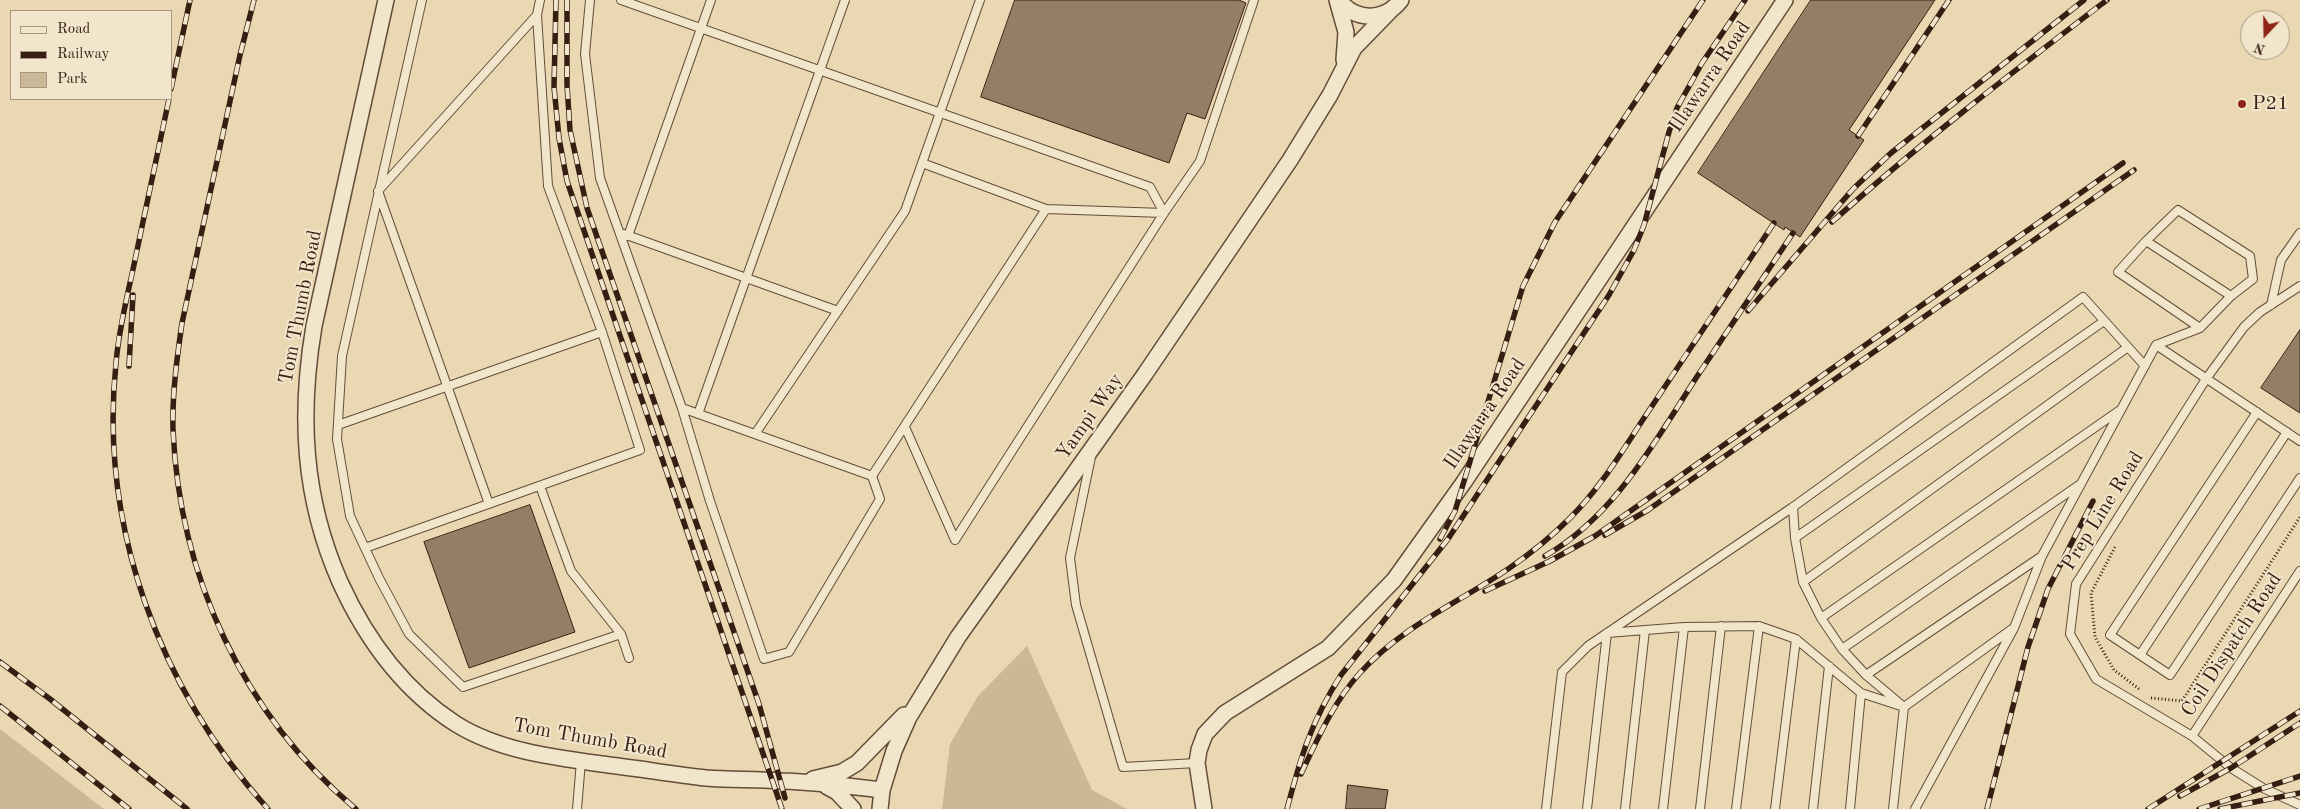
<!DOCTYPE html>
<html>
<head>
<meta charset="utf-8">
<style>
	body { margin:0 }
	#map { position:relative; width:2300px; height:809px; overflow:hidden; background:#e9d8b1; font-family:"Old Standard TT",serif }
	canvas { display:block }
	.legend { position:absolute; left:10px; top:10px; width:162px; height:90px; box-sizing:border-box; background:#f1e6cc; border:1px solid #a69682; margin:0; padding:6px 9px; list-style:none; font-size:15px; color:#361e12 }
	.legend li { display:flex; align-items:center; gap:10px; height:25px }
	.legend b { width:25px; border:1px solid #a69682 }
	.north { position:absolute; left:2240px; top:10px; width:50px; height:50px; box-sizing:border-box; background:#f1e6cc; border:1px solid #a69682; border-radius:50%; rotate:201deg; font-size:14px; font-weight:700; line-height:20px; text-align:center; color:#361e12 }
	.north::after { content:''; display:block; margin:auto; width:18px; height:22px; background:#8f2418; clip-path:polygon(50% 0,100% 100%,50% 72%,0 100%) }
</style>
</head>
<body>
<div id="map">
<canvas width="2300" height="809"></canvas>
<ul class="legend">
<li><b style="height:6px;background:#f1e6cc"></b>Road</li>
<li><b style="height:6px;background:#361e12"></b>Railway</li>
<li><b style="height:14px;background:#cbb896"></b>Park</li>
</ul>
<div class="north">N</div>
</div>
<script>
const context = document.querySelector('canvas').getContext('2d');
context.lineJoin = 'round';
function fillPath(path, color) { context.fillStyle = color; context.fill(path, 'evenodd'); }
function stroke(path, color, width, dash) { context.strokeStyle = color; context.lineWidth = width; context.lineCap = dash ? 'butt' : 'round'; context.setLineDash(dash || []); context.stroke(path); }
function drawText(font, color, halo, rows, align = 'center') {
  context.font = font + ' "Old Standard TT",serif'; context.lineWidth = 4; context.setLineDash([]); context.textBaseline = 'middle'; context.strokeStyle = halo; context.fillStyle = color; for (const [text, x, y, turn = 0] of rows) {
    context.save(); context.translate(x, y); context.rotate((+turn || 0) * Math.PI / 180); context.textAlign = isNaN(turn) ? turn : align; if (halo) context.strokeText(text, 0, 0); context.fillText(text, 0, 0); context.restore();
  }
}
const green = new Path2D(`
	M1027 646 1092 790 1127 809H942L950 744 978 696Z
	M0 729 104 809H0Z`);
const building = new Path2D(`
	M1015 0H1239L1246 3 1205 119 1187 113 1169 163 981 97Z
	M1811 0H1935L1849 130 1864 140 1800 237 1785 227 1784 230 1698 173Z
	M2300 330V413L2261 388Z
	M530 505 575 632 469 668 424 542Z
	M1348 785 1388 790 1385 809H1346Z`);
const path = new Path2D(`
	M2115 547 2091 593 2095 637 2114 670 2139 689
	M2151 698 2182 701 2300 517`);
const service = new Path2D(`
	M422 0 342 356 337 439 350 516 379 578 409 634 463 687 621 634
	M590 0 585 54 600 178 682 408 710 501 764 659 789 652 880 499 872 476
	M621 0 1150 187 1164 213
	M922 163 1046 209 1164 213
	M2178 210 2250 256 2253 279 2231 296 2146 241Z
	M624 234 838 311
	M628 236 711 0
	M2146 241 2118 272 2200 328 2231 296
	M2300 286 2260 312 2244 327 2206 379 2076 584 2070 634 2096 679 2192 736 2231 768 2263 788 2300 805
	M2271 305 2281 260 2300 233
	M2156 345 2300 441
	M682 408 872 476
	M698 414 845 0
	M338 425 602 332
	M905 427 955 540 1164 213 1200 161 1254 0
	M2287 432 2140 655 2170 675 2300 478
	M755 434 905 211 980 0
	M1091 457 1070 558 1076 605 1123 767 1197 763
	M872 476 1046 209
	M540 486 571 571 621 634 629 658
	M489 504 378 191 537 15
	M1793 507 1795 538
	M365 548 640 450 602 332 548 186 537 15 540 0
	M1803 582 1795 538 2104 321
	M1821 618 1803 582 2128 347
	M2012 629 1904 707 1866 675 2042 556
	M1842 649 1821 618 2120 410
	M2140 655 2110 635 2257 412
	M1866 675 1842 649 2079 485
	M2192 736 2300 571
	M577 809 581 761
	M1546 809 1562 672 1588 646 1793 507 2083 297 2145 366
	M1587 809 1607 633 1684 627 1759 626 1796 639 1861 693 1904 707 1893 809
	M1625 809 1645 630
	M1663 809 1684 627
	M1700 809 1721 626
	M1736 809 1759 626
	M1775 809 1796 639
	M1813 809 1829 666
	M1850 809 1861 693
	M1915 809 2014 628 2042 556 2156 345 2200 328`);
const minor = new Path2D(`
	M386 0 314 326C299 415 303 498 340 582 366 639 403 690 456 724 501 752 558 758 609 765 641 769 673 774 706 778 731 780 756 779 781 781 815 782 849 786 882 790L880 809
	M1337 0 1346 32 1344 60
	M1339 0C1355 21 1384 22 1401 0
	M813 779 842 772 857 763 904 715
	M826 786 837 792 853 809
	M882 790 894 751 909 717 958 637 1145 374 1290 160 1330 95 1354 48 1391 10
	M1204 809 1197 763 1199 750 1205 734 1225 713 1328 648 1394 580 1464 482 1785 0`);
const rail = new Path2D(`
	M254 0 240 55 182 323C177 358 172 394 173 429 179 575 243 715 356 809
	M556 0 554 87 559 138 567 181 782 809
	M567 0V85L570 130 587 208 759 704 785 798
	M171 89 190 0
	M169 99C158 151 147 203 136 255 129 290 119 326 116 363 99 526 159 688 268 809
	M1858 136 1949 0
	M1832 222C1920 143 2013 72 2107 0
	M1748 311 1853 189 1891 153 2084 0
	M129 366 133 295
	M1605 535 1648 510 2134 170
	M1440 539 1455 511 1523 286 1555 222 1703 0
	M1545 556C1615 516 1655 441 1698 375 1730 327 1762 280 1793 233
	M1485 591 1550 561 1595 536 2123 163
	M0 662 50 699 187 809
	M0 706 129 809
	M1301 774C1317 740 1334 701 1360 673 1401 627 1458 603 1508 569 1530 554 1551 537 1569 519 1602 487 1625 446 1650 409 1691 347 1732 285 1774 223
	M2180 796 2231 768 2300 723
	M1287 809C1301 756 1311 722 1341 675L1448 539 1609 295 1634 250 1644 225 1669 132 1677 108 1702 63 1745 0
	M1987 809 2028 647 2048 589 2093 501
	M2148 809 2300 711
	M2199 809 2300 776
	M2220 809 2300 793`);
const markers = [
	[2242,104,5,"#8f2418"]
];
const streetNames = [
	["Illawarra Road",1710,77,-56],
	["Tom Thumb Road",301,307,-79],
	["Illawarra Road",1485,414,-56],
	["Yampi Way",1090,417,-55],
	["Prep Line Road",2103,511,-58],
	["Coil Dispatch Road",2232,645,-57],
	["Tom Thumb Road",590,739,10]
];
const poiNames = [
	["P21",2252,104]
];
fillPath(green, '#cbb896');
fillPath(building, '#937f65');
stroke(building, '#361e12', 1);
stroke(service, '#634c3a', 10);
stroke(minor, '#634c3a', 18);
stroke(path, '#361e12', 3, [1, 2.5]);
stroke(service, '#f1e6cc', 8);
stroke(minor, '#f1e6cc', 15);
stroke(rail, '#361e12', 5.5);
stroke(rail, '#f1e6cc', 4, [11]);
for (const [x, y, r, color] of markers) { const dot = new Path2D(); dot.arc(x, y, r, 0, 2 * Math.PI); context.fillStyle = color; context.fill(dot); stroke(dot, '#f1e6cc', 2); }
drawText('20px', '#361e12', '#f1e6cc', streetNames);
drawText('20px', '#361e12', '#f1e6cc', poiNames, 'left');
</script>
</body>
</html>
